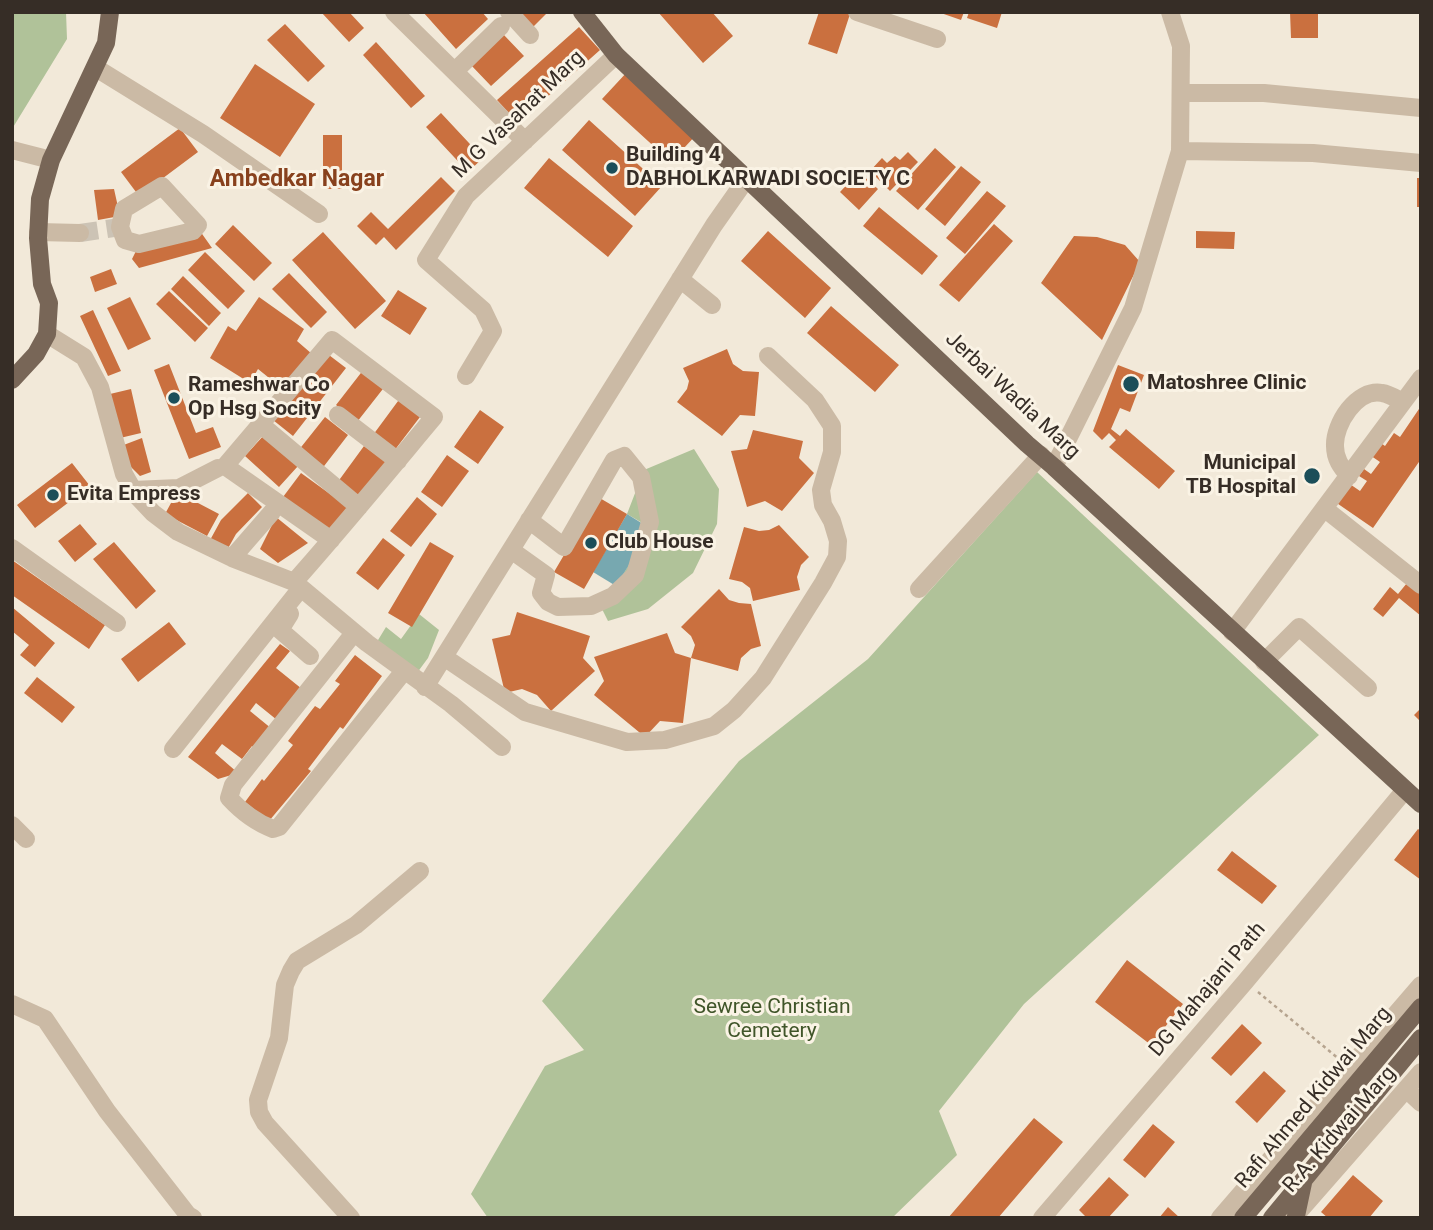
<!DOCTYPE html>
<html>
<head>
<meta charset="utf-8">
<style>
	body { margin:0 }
	#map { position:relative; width:1433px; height:1230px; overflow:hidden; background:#f2e9d9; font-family:Roboto,sans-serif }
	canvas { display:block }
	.frame { position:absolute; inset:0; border:14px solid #362d26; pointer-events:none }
</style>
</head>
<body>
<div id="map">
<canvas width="1433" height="1230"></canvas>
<div class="frame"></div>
</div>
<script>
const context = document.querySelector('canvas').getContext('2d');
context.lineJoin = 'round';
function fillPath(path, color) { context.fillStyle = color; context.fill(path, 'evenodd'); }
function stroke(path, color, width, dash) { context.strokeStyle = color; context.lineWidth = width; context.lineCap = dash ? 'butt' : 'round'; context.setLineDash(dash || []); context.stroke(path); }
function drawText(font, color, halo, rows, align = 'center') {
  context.font = font + ' Roboto,sans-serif'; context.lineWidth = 6; context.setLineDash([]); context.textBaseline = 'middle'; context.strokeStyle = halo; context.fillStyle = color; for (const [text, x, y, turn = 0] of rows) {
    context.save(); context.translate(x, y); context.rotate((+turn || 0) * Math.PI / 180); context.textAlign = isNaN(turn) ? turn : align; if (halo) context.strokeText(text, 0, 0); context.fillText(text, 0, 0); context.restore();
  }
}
const green = new Path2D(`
	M12 12H66L67 39 12 129Z
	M694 449 719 489 717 524 693 573 648 609 608 621 597 599 616 586 651 528 627 514 644 470Z
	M1037 472 1319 735 1024 1004 939 1111 957 1155 892 1218H488L471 1194 545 1066 584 1050 542 1001 739 761 868 659Z
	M419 614 439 630 428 658 414 677 375 645 386 627 401 639Z`);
const water = new Path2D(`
	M627 514 651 529 616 586 593 572Z`);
const building = new Path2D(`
	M321 12H349L364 28 349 42Z
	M423 12H482L488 19 456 49Z
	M517 12H548L532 28Z
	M658 12H712L733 36 703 63Z
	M819 12 850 14 837 54 808 44Z
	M938 12H964L961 20Z
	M969 12H1002L997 28 967 18Z
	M1290 12H1318V38H1291Z
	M285 24 325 66 308 82 267 40Z
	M579 27 600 50 518 123 497 100Z
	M503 34 524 56 491 86 470 64Z
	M376 42 425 96 411 108 363 55Z
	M255 64 315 104 280 157 220 118Z
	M628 71 697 134 671 162 602 99Z
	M441 113 483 158 468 172 426 127Z
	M589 120 662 186 635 216 562 150Z
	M180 128 198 152 139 196 121 172Z
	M323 135H342V189H323Z
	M935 148 956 167 918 210 896 191Z
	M908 152 918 162 890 191 870 171 882 158 887 163 895 156 900 160Z
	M549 158 633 226 608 257 524 188Z
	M961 166 981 182 945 226 925 209Z
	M859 172 878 189 859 210 840 192Z
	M441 177 455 191 396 250 384 237 376 245 357 226 371 212 388 229Z
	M1417 178H1421V207H1417Z
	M114 189 120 216 98 220 94 190Z
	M987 191 1006 206 965 254 946 238Z
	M879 207 938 256 922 275 863 226Z
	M994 224 1013 241 959 302 939 285Z
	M233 225 272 263 254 281 215 244Z
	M200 231 212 248 139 268 132 259 138 247Z
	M768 231 831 288 805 318 741 261Z
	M1196 231 1235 232 1234 249 1196 248Z
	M323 232 386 301 355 329 292 260Z
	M1074 236 1097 237 1125 245 1140 262 1102 340 1041 283Z
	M205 252 245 291 228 309 188 270Z
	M111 269 117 284 95 292 90 277Z
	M289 273 327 312 311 328 272 289Z
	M183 276 221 313 209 326 171 289Z
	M398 290 427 308 410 335 381 316Z
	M169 291 208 328 195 342 156 304Z
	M130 297 151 339 128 350 107 308Z
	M259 297 304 329 297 341 312 354 284 390 258 369 250 383 210 358 228 326 236 331Z
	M831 306 899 365 875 392 807 333Z
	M93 310 121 371 108 376 80 316Z
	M727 349 733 364 743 371 759 372 755 416 740 415 722 436 677 402 687 389 689 381 683 368Z
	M325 352 346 368 293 436 273 420Z
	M169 364 196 433 213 427 221 447 189 459 154 370Z
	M1118 365 1144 375 1130 412 1120 408 1111 429 1120 436 1126 429 1175 471 1159 489 1109 447 1116 440 1109 433 1102 440 1093 431Z
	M364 369 386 385 357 422 336 405Z
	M131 389 141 433 120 438 110 394Z
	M401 397 423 413 394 451 373 435Z
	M1421 406V459L1373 528 1328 497 1341 478 1360 491 1367 481 1359 476 1364 469 1371 474 1380 462 1361 449 1370 435 1385 446 1394 433 1400 437Z
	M480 410 504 427 478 464 454 447Z
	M325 417 348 435 321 470 298 451Z
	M753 430 803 441 799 458 814 473 782 511 765 501 747 507 731 451 747 449Z
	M264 435 298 466 279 487 245 456Z
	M142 438 151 472 140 476 128 464 121 446Z
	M364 446 386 462 358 499 337 483Z
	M447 455 469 471 442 507 421 492Z
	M72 463 90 486 35 528 17 505Z
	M301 473 348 507 331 531 283 497Z
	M177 492 219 514 207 536 165 514Z
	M248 493 262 507 236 534 226 552 209 542 221 520Z
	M417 497 437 514 411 547 390 531Z
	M598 497 627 514 584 589 554 572Z
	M276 517 308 543 278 563 260 549Z
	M80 524 97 544 75 562 58 541Z
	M779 525 809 557 801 565 797 577 800 590 753 601 750 588 742 582 729 579 744 527 759 531 769 530Z
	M383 538 405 555 378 590 356 573Z
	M114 542 156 591 136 609 93 559Z
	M430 542 454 556 412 627 388 613Z
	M12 560 105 625 89 649 12 595Z
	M1407 583 1421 594V616L1399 598 1383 617 1373 609 1390 587 1398 594Z
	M719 589 729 600 739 603 751 604 761 646 751 649 741 658 738 671 691 658 695 645 691 636 681 627Z
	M12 607 55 643 35 667 20 655 29 645 12 631Z
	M517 612 590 636 583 658 595 671 551 711 537 695 522 689 505 693 492 639 510 635Z
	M169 622 186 644 138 682 121 659Z
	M667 633 675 653 691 658 683 723 660 721 645 737 594 695 604 681 594 657Z
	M280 644 290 651 276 668 302 689 277 720 256 703 250 711 272 729 256 750 252 746 242 759 222 744 215 753 238 773 218 779 188 757Z
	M355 655 382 676 343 729 340 727 308 769 311 771 269 821 245 802 262 779 264 781 293 745 288 741 315 706 320 709 340 684 335 681Z
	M37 677 75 707 62 723 24 693Z
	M1421 708V722L1414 715Z
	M1418 829 1421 831V880L1394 860Z
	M1232 851 1277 886 1262 904 1217 870Z
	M1127 960 1183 1004 1151 1045 1095 1002Z
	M1242 1024 1262 1043 1231 1076 1211 1058Z
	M1264 1071 1286 1091 1257 1123 1235 1102Z
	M1034 1118 1063 1142 998 1218H948Z
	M1153 1124 1175 1142 1145 1178 1123 1160Z
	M1353 1175 1383 1201 1369 1218H1328L1321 1212Z
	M1109 1177 1129 1195 1108 1218H1087L1079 1210Z
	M1168 1207 1180 1218H1159Z`);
const minorTunnel = new Path2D(`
	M80 233 120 227`);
const path = new Path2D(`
	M1258 992 1339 1059`);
const minor = new Path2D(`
	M394 12 525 141
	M509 12 530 35
	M857 12 937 39
	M96 68 203 134 319 214
	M455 71 501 26
	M1181 93H1264L1421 108
	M12 150 51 160
	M1180 151 1313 153 1421 163
	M162 186 198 225 193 231 139 244 125 240 120 227 124 209Z
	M38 232 80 233
	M680 279 712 305
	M47 334 84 357 100 387 124 474 136 495 153 513 178 532 232 558 294 582 367 643 451 704 502 747
	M466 376 493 331 483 310 426 260 466 196 616 55
	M338 415 398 461
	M260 424 359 507
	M1054 467 1133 308 1180 151 1181 46 1170 12
	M1349 476C1341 467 1335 459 1335 446 1334 424 1357 388 1382 393 1389 394 1397 399 1403 402
	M133 490 179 488 218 468
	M1325 509 1421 585
	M12 548 117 623
	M511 550 546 575 541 593 548 602 558 607 591 606 613 596 635 575 650 522 641 477 624 456 614 460 564 547 529 520
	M232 558 272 512
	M294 582C342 528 388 472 434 417L332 340 225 466 331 540
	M919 589 1041 455
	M290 614 280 630 310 656
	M1232 632 1421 378
	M354 633 233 785 229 798C241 811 257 823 273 829L279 827 404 671
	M444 657 525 712 627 742 665 740 714 726 734 710 763 678 823 583 837 557 838 541 832 521 823 505 821 490 832 452V426L815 400 768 356
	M1264 662 1299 627 1368 688
	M425 687 714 225 747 178
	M173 749 301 588
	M12 825 26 839
	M12 1004 45 1019 107 1111 188 1215 193 1218
	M1406 1089 1421 1103
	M1294 1217 1421 1072
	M351 1218 265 1123 259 1112 258 1100 279 1038 285 985 291 971 297 961 356 925 420 871
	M1042 1218 1245 982 1405 790
	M1220 1218 1421 985`);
const major = new Path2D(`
	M582 12 616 55 1027 444 1054 467 1421 804
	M12 380 36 354 47 334 49 303 42 284 38 238 40 199 51 160 106 43 110 12
	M1296 1216 1303 1183
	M1243 1218 1421 1007
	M1272 1218 1421 1038`);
const markers = [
	[612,168,7,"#1b4e59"],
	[1131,384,9,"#1b4e59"],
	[174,398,7,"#1b4e59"],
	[1312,476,9,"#1b4e59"],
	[53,495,7,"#1b4e59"],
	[591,543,7,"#1b4e59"]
];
const streetNames = [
	["M G Vasahat Marg",519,115,-44],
	["Jerbai Wadia Marg",1012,396,43],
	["DG Mahajani Path",1208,990,-50],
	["Rafi Ahmed Kidwai Marg",1314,1098,-50],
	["R.A. Kidwai Marg",1340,1130,-49]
];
const poiNames = [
	["Building 4",626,156],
	["DABHOLKARWADI SOCIETY C",626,180],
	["Matoshree Clinic",1147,384],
	["Rameshwar Co",188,386],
	["Op Hsg Socity",188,410],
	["Municipal",1296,464,"right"],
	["TB Hospital",1296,488,"right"],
	["Evita Empress",67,495],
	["Club House",605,543]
];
const parkNames = [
	["Sewree Christian",772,1008],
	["Cemetery",772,1032]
];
const neighbourhoodNames = [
	["Ambedkar Nagar",297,180]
];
fillPath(green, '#b0c299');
fillPath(water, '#77a8b0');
fillPath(building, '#ca703f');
stroke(minorTunnel, '#ccc3b5', 18, [18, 9]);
stroke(path, '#b6a48f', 2.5, [3.5, 3.5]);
stroke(minor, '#cbbaa5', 18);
stroke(major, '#786657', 18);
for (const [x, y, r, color] of markers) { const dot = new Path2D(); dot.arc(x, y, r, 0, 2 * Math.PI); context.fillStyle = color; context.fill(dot); stroke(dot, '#faf3e5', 2.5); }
drawText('21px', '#362d26', '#faf3e5', streetNames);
drawText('bold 21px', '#362d26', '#faf3e5', poiNames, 'left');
drawText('21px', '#405529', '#faf3e5', parkNames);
drawText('bold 23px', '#88411d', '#faf3e5', neighbourhoodNames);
</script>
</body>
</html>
